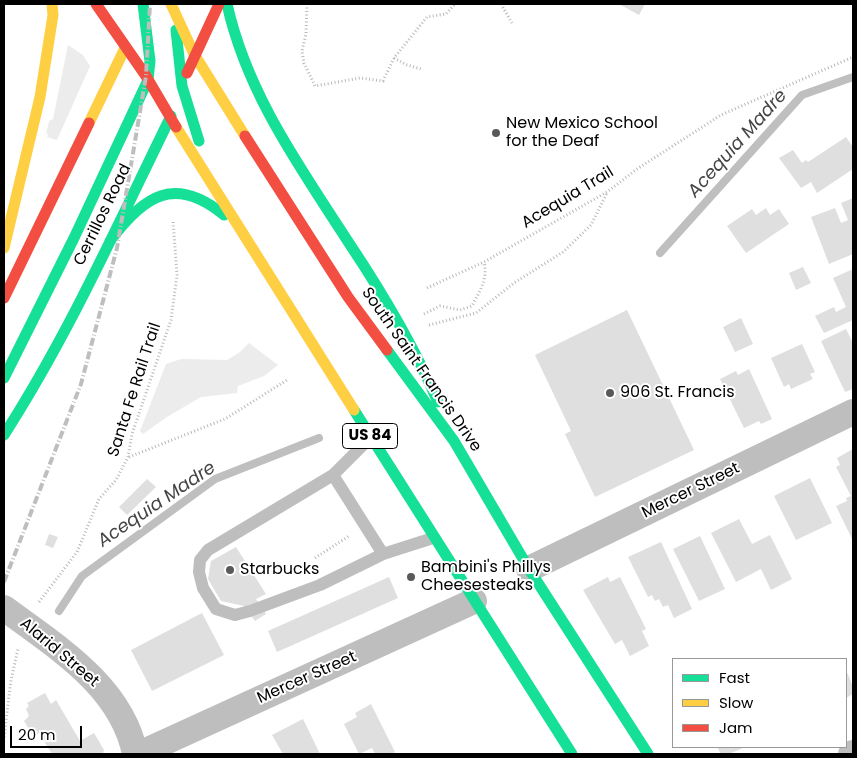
<!DOCTYPE html>
<html>
<head>
<meta charset="utf-8">
<style>
	body { margin:0 }
	#map { position:relative; width:857px; height:758px; overflow:hidden; background:#fff; font-family:Poppins,sans-serif }
	canvas { display:block }
	.frame { position:absolute; inset:0; border:5px solid #000; pointer-events:none }
	.legend { position:absolute; left:672px; top:658px; width:175px; height:90px; box-sizing:border-box; background:#fff; border:1px solid #999; margin:0; padding:6px 9px; list-style:none; font-size:15px; color:#000 }
	.legend li { display:flex; align-items:center; gap:10px; height:25px }
	.legend b { width:25px; border:1px solid #999 }
	.scale { position:absolute; left:10px; top:726px; width:72px; height:22px; box-sizing:border-box; border:2px solid #000; border-top:0; padding-left:6px; font-size:15px; line-height:18px; white-space:nowrap; color:#000; -webkit-text-stroke:4px #fff; paint-order:stroke }
</style>
</head>
<body>
<div id="map">
<canvas width="857" height="758"></canvas>
<div class="frame"></div>
<ul class="legend">
<li><b style="height:6px;background:#16e098"></b>Fast</li>
<li><b style="height:6px;background:#ffcf43"></b>Slow</li>
<li><b style="height:6px;background:#f24e42"></b>Jam</li>
</ul>
<div class="scale">20 m</div>
</div>
<script>
const context = document.querySelector('canvas').getContext('2d');
context.lineJoin = 'round';
function fillPath(path, color) { context.fillStyle = color; context.fill(path, 'evenodd'); }
function stroke(path, color, width, dash) { context.strokeStyle = color; context.lineWidth = width; context.lineCap = dash ? 'butt' : 'round'; context.setLineDash(dash || []); context.stroke(path); }
function drawText(font, color, halo, rows, align = 'center') {
  context.font = font + ' Poppins,sans-serif'; context.lineWidth = 4; context.setLineDash([]); context.textBaseline = 'middle'; context.strokeStyle = halo; context.fillStyle = color; for (const [text, x, y, turn = 0] of rows) {
    context.save(); context.translate(x, y); context.rotate((+turn || 0) * Math.PI / 180); context.textAlign = isNaN(turn) ? turn : align; if (halo) context.strokeText(text, 0, 0); context.fillText(text, 0, 0); context.restore();
  }
}
const green = new Path2D(`
	M68 45 83 55 90 66 57 140 47 137 48 133 46 134 49 121 53 119Z
	M249 343 278 365 264 376 238 386 237 393 201 397 167 417 143 434 140 431 166 364 181 359 227 360 240 352Z`);
const stream = new Path2D(`
	M660 253 802 95 853 77
	M59 611 82 576 215 479 319 438`);
const building = new Path2D(`
	M619 4H645L639 15Z
	M846 137 853 147V169L817 193 811 182 801 188 779 158 793 150 802 163 806 160 808 162Z
	M853 198V254L829 264 811 217 835 208 841 223 848 220 841 203Z
	M766 208 770 215 779 209 789 224 746 253 727 226 752 209 756 215Z
	M803 267 811 283 796 290 789 273Z
	M853 269V320L824 333 815 316 834 307 836 312 846 307 833 278Z
	M627 310 694 450 595 497 565 434 571 431 535 355Z
	M741 318 753 344 735 352 723 327Z
	M846 329 853 343V389L845 392 821 341Z
	M802 344 815 372 810 374 813 379 791 389 789 384 784 387 771 358Z
	M749 369 772 419 761 424 759 421 744 428 720 379 736 371 738 375Z
	M853 449V541L836 506 847 501 846 498 851 496 836 467 840 465 837 458Z
	M810 478 832 523 796 540 774 496Z
	M147 479 156 487 127 515 119 507Z
	M739 519 752 544 770 535 792 579 771 590 761 569 736 582 711 533Z
	M49 534 58 537 53 548 45 545Z
	M700 536 725 589 699 601 673 549Z
	M661 542 692 609 674 618 668 605 663 607 659 599 655 601 652 595 648 597 628 557Z
	M236 547 266 594 256 599 266 614 255 621 244 606 221 601 208 579 211 561Z
	M389 577 398 598 277 652 268 631Z
	M608 577 610 582 620 577 646 629 642 631 649 646 630 656 622 640 615 644 583 590Z
	M202 613 224 655 152 691 131 650Z
	M846 670 853 686V694L846 698Z
	M45 693 51 704 56 700 80 741 94 733 104 750 103 754H52L39 733 33 736 24 721 29 716 26 709 29 706 27 703Z
	M371 704 395 752 391 754H375L372 748 359 754 344 724 357 717 355 713Z
	M303 719 320 754H283L272 735Z
	M717 747H745L729 754H721Z`);
const path = new Path2D(`
	M307 4 306 34 302 51 304 63 315 86 360 78 383 81 394 58 427 17 446 14 455 4
	M501 4 512 23
	M394 58 407 65 421 69
	M427 288 484 262 607 192 637 169 721 115 853 57
	M424 314 440 306 460 310 472 306C480 291 488 279 484 262
	M429 325 476 313 514 283 563 252 591 225 607 193
	M129 457 225 419 287 380
	M315 558 349 536
	M39 602 77 552 99 499 116 480 128 457 132 434 171 320 177 275 173 220
	M4 737 11 680 18 649`);
const lane = new Path2D(`
	M371 437 333 475 208 550 200 560 199 572 203 588 216 609 235 615 250 611 320 585 383 554 433 538
	M333 475 383 554`);
const street = new Path2D(`
	M529 569 853 412
	M4 608C55 646 122 686 135 754
	M139 754 474 601
	M851 754 853 753`);
const fast = new Path2D(`
	M227 4C247 94 300 167 349 243 383 294 414 346 438 402
	M176 30 182 86 199 141
	M110 241C144 195 175 175 224 215
	M387 350 454 441 529 569 648 754
	M4 378 74 238 148 80 150 61 143 4
	M354 410 572 754
	M4 435C69 334 118 224 171 116`);
const slow = new Path2D(`
	M171 4 194 54 245 136
	M89 123 125 48
	M176 127 354 410
	M4 248 40 97 53 15 52 4`);
const jam = new Path2D(`
	M96 4 146 76 176 127
	M187 73 219 4
	M245 136 348 297 387 350
	M4 298 89 123`);
const rail = new Path2D(`
	M4 582 81 384 117 248 146 76 150 4`);
const markers = [
	[496,133,5,"#595959"],
	[610,393,5,"#595959"],
	[230,570,5,"#595959"],
	[411,577,5,"#595959"]
];
const shields = [
	[370,436,55]
];
const shieldNames = [
	["US 84",370,436]
];
const poiNames = [
	["New Mexico School",506,124],
	["for the Deaf",506,142],
	["906 St. Francis",620,393],
	["Bambini's Phillys",421,568],
	["Cheesesteaks",421,586],
	["Starbucks",240,570]
];
const streetNames = [
	["Acequia Trail",568,198,-31],
	["Cerrillos Road",103,215,-64],
	["South Saint Francis Drive",421,370,55],
	["Santa Fe Rail Trail",135,390,-72],
	["Mercer Street",691,491,-26],
	["Alarid Street",59,653,40],
	["Mercer Street",307,678,-24]
];
const waterNames = [
	["Acequia Madre",738,144,-48],
	["Acequia Madre",157,505,-34]
];
fillPath(green, '#ececec');
stroke(stream, '#bfbfbf', 8);
fillPath(building, '#dfdfdf');
stroke(path, '#b9b9b9', 3, [1, 2.5]);
stroke(lane, '#bebebe', 12);
stroke(street, '#bebebe', 26);
stroke(fast, '#16e098', 11);
stroke(slow, '#ffcf43', 11);
stroke(jam, '#f24e42', 11);
stroke(rail, '#bebebe', 4, [8, 2.5, 1, 2.5]);
for (const [x, y, r, color] of markers) { const dot = new Path2D(); dot.arc(x, y, r, 0, 2 * Math.PI); context.fillStyle = color; context.fill(dot); stroke(dot, '#fff', 2); }
for (const [x, y, w] of shields) { const box = new Path2D(); box.roundRect(x - w / 2, y - 12.5, w, 25, 4); context.fillStyle = '#fff'; context.fill(box); stroke(box, '#000', 1); }
drawText('bold 15px', '#000', null, shieldNames);
drawText('16px', '#000', '#fff', poiNames, 'left');
drawText('16px', '#000', '#fff', streetNames);
drawText('italic 18px', '#444', '#fff', waterNames);
</script>
</body>
</html>
